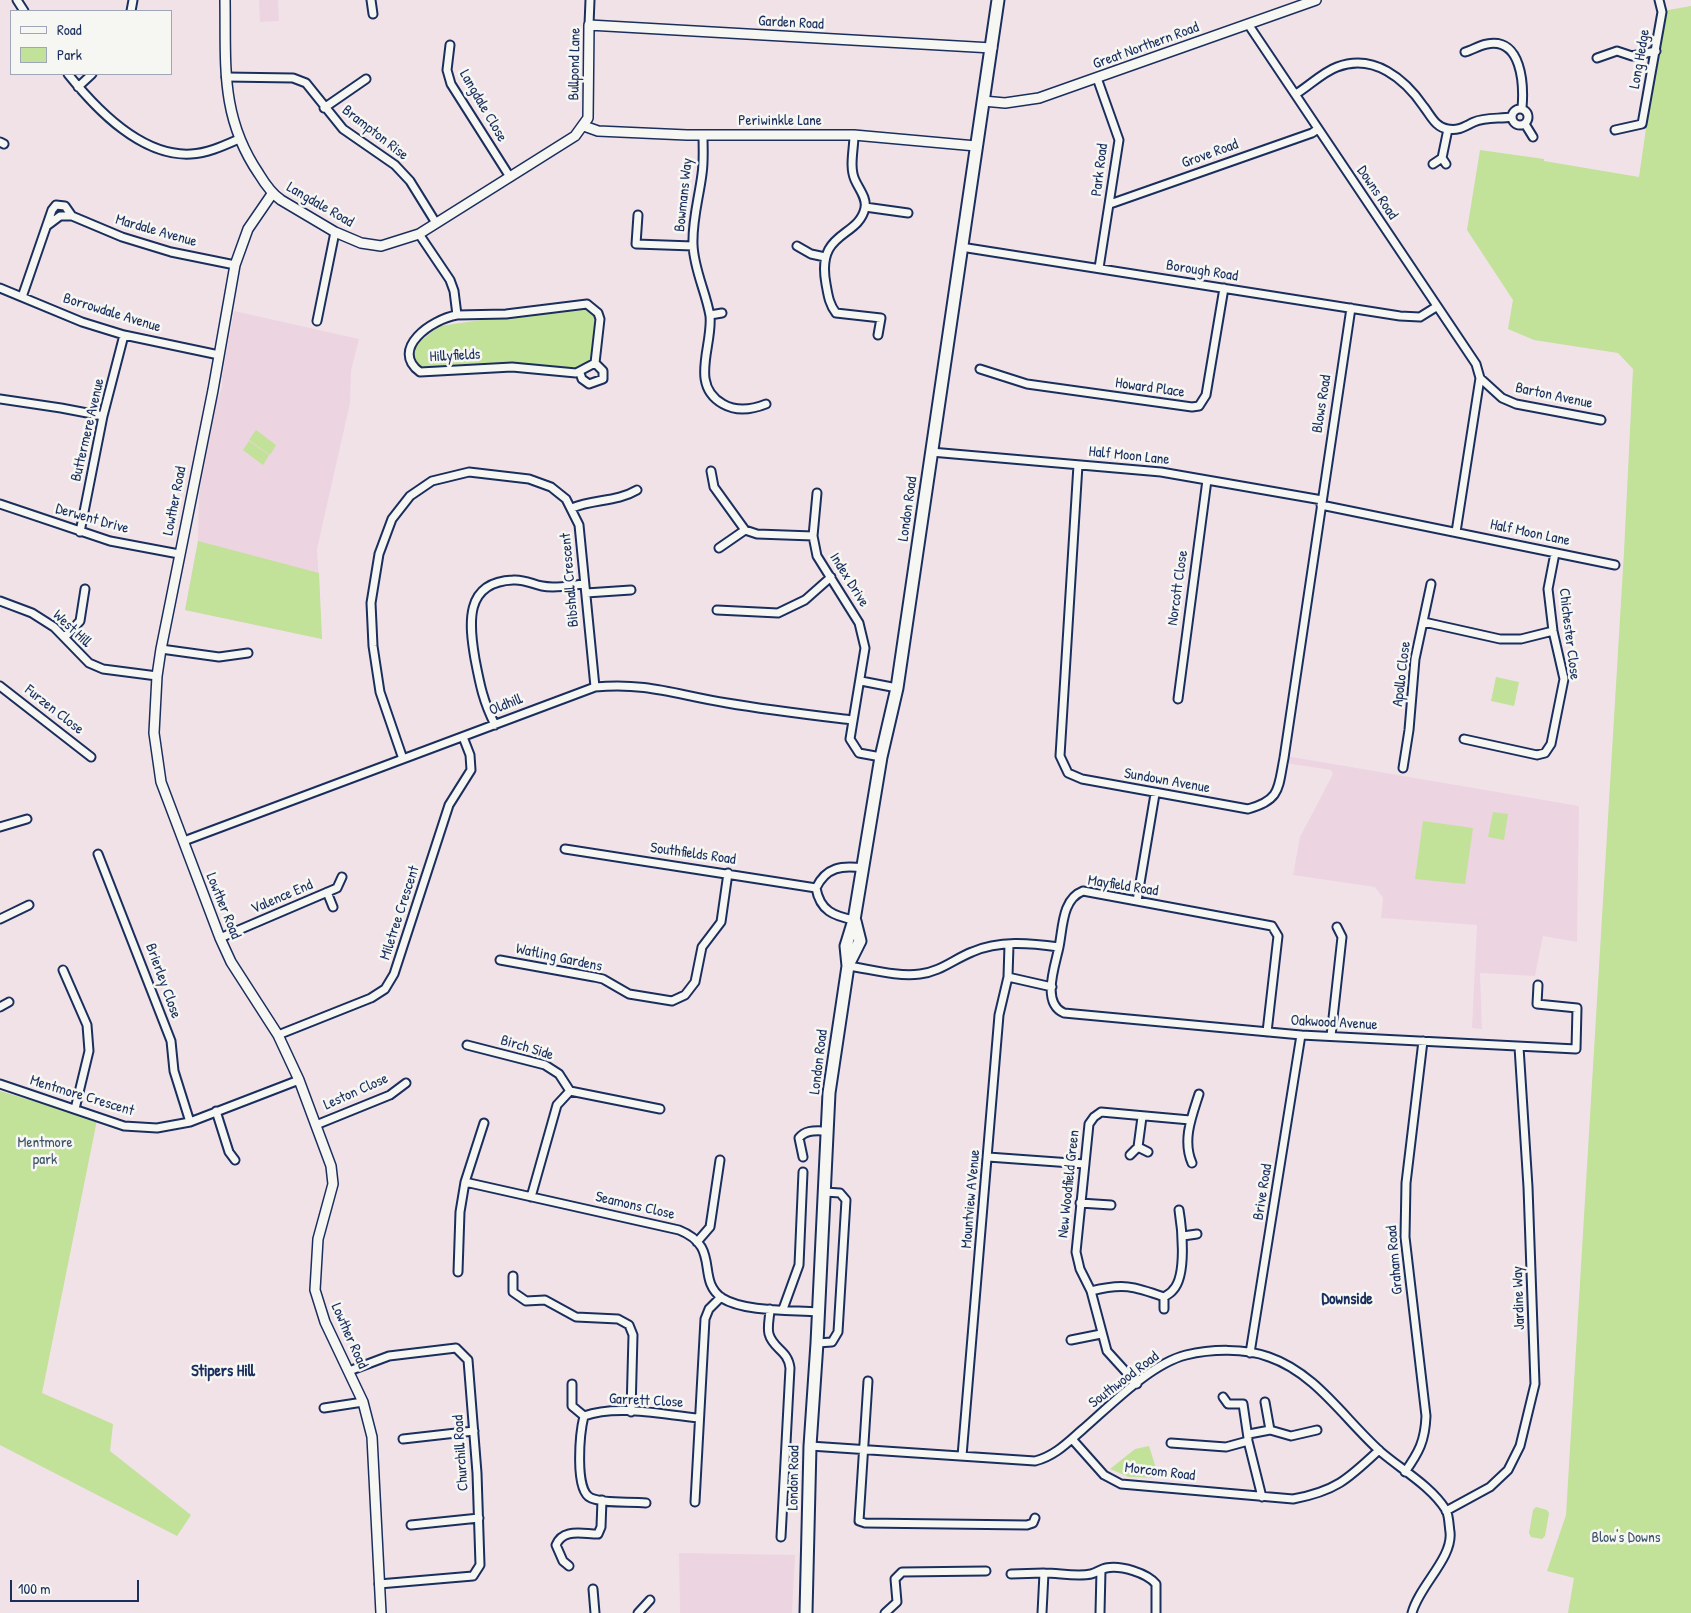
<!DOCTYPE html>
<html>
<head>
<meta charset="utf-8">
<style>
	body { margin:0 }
	#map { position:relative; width:1691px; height:1613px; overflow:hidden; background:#f1e2e8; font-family:"Patrick Hand",sans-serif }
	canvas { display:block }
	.legend { position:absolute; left:10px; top:10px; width:162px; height:65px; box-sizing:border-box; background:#f6f6f2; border:1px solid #9ea6b7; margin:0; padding:6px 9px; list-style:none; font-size:15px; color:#1b2f5e }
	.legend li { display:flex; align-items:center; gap:10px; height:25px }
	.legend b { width:25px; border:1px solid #9ea6b7 }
	.scale { position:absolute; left:10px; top:1580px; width:129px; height:22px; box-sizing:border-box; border:2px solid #1b2f5e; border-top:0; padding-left:6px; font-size:15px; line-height:18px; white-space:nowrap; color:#1b2f5e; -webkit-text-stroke:4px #f6f6f2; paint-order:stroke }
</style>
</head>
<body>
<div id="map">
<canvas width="1691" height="1613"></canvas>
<ul class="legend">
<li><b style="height:6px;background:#f6f6f2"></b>Road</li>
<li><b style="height:14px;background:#c2e199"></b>Park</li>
</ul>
<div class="scale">100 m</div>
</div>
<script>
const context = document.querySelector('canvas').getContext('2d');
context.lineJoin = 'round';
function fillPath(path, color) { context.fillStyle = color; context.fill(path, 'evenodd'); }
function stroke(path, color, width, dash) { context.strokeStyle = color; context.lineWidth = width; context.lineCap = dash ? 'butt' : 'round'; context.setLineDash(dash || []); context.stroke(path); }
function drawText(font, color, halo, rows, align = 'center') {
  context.font = font + ' "Patrick Hand",sans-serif'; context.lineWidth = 5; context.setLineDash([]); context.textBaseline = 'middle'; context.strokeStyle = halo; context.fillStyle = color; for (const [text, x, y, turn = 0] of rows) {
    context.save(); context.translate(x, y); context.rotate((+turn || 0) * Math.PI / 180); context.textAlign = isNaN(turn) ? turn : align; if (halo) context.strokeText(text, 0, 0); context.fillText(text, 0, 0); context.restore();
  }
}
const built = new Path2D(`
	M259 0H278L279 21 260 22Z
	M234 311 359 339 351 371 350 403 317 549 322 639 185 610 198 541 199 494 216 403 222 387V376Z
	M1286 756 1579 806 1577 942 1543 936 1535 976 1480 973 1482 1029 1472 1028 1477 925 1381 918 1383 898 1375 887 1293 875 1300 837 1333 774 1331 770 1285 763Z
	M679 1553 795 1555 792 1613H680Z`);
const green = new Path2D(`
	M1691 6V1613H1568L1574 1578 1547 1571 1566 1515 1624 552 1633 369 1618 353 1534 340 1508 329 1513 300 1467 230 1480 150 1544 159V161L1639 177 1663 11Z
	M570 307C577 307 586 306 592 312 599 319 592 352 590 362L576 370 513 362 430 368C418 367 416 363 413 352L420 341 440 326Z
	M256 430 276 445 270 455 249 440Z
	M249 441 269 455 263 465 243 450Z
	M198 541 319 573 322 639 185 610Z
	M1496 677 1519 682 1514 706 1491 701Z
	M1493 812 1508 814 1504 840 1488 837Z
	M1423 821 1473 828 1465 884 1415 879Z
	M0 1091 97 1120 42 1393 113 1424 110 1451 191 1515 177 1536 0 1445Z
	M1149 1446 1159 1478 1129 1477 1110 1469 1135 1449Z
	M1536 1507 1547 1510 1549 1513 1545 1536 1542 1539 1531 1537 1529 1533 1533 1510Z`);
const minor = new Path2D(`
	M17 0 24 11
	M371 0 373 14
	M131 11 133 0
	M1248 24 1476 364 1480 378 1456 532
	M589 25 590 0
	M450 45 447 70 451 84 510 177
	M1465 52C1472 50 1480 45 1487 44 1522 37 1524 85 1522 108
	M1597 58 1617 51 1632 56 1656 51
	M68 74C96 109 141 157 191 154 208 153 223 146 239 139
	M226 77 293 78 306 83 343 129 395 165 410 181 436 223
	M1097 78 1119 140 1099 268
	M78 87 92 74
	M1296 94C1309 86 1323 72 1337 67 1374 53 1405 79 1424 107 1431 116 1436 128 1448 129 1459 131 1465 126 1474 122 1485 117 1499 119 1512 117
	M324 108 366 79
	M1512 117a8 8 0 1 1 16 0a8 8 0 1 1-16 0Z
	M1525 124 1533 137
	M1615 130 1642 124 1662 12 1659 0
	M703 135C703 148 704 161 702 174 699 198 692 220 693 245 694 270 706 292 710 316 713 346 689 385 723 404 737 412 751 410 766 404
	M854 135C854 149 849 167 855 180 859 189 867 198 865 208 858 239 816 230 826 284 828 295 829 304 836 313L881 318 878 335
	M0 142 4 144
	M1442 158 1448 129
	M1433 164 1442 158 1446 164
	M1110 204 1312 133 1318 129
	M865 207 908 213
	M638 215 636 244 693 246
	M48 225 60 216H72L122 237 171 252 235 265
	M419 234 450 280 454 291 457 315 506 314 587 304 598 313 600 319 595 363 576 373 512 367 420 372C389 349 432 319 457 315
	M797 246 811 254 825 257
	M961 247 1400 316 1420 317 1436 307
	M0 288 82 322 124 335 219 355
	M22 297 52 210 56 205 65 206 72 216
	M710 315 722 313
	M317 321 335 232
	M980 369 1027 384 1192 407 1199 406 1206 395 1224 288
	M580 373 582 379 589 384 603 379V371L595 363
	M1480 378 1502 398 1516 404 1601 420
	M0 399 61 408 103 416
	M931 452 1161 472 1322 500
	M1078 465 1060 756 1068 773 1082 779 1248 809C1281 800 1278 788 1284 758L1351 308
	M711 471 714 487 745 530 757 534 813 536
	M817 493 813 536 817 556 859 623 865 648 850 739 859 753 881 757
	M0 504 110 541 179 554
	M1321 505 1615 565
	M572 508C593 499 617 502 637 490
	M80 532 103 416 124 335
	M719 548 745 530
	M586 593 631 590
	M0 601 32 613 54 627 89 663 103 669 157 676
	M717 610 778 613 805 600 831 577
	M1424 622 1500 639H1521L1553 631
	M65 637 80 621 85 589
	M161 649 219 657 248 653
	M861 681 897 688
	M0 686 91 757
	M1178 699 1207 480
	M495 725C483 701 480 685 475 659 469 624 464 582 513 580 524 579 532 584 542 586 556 589 571 585 584 584
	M1464 739 1537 755 1545 753 1551 744 1564 679 1553 631 1548 589 1555 553
	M403 759 380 692 373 646 371 603 379 554 392 519 410 496 432 481 469 472 529 479 551 487 566 499 579 525 595 687
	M1403 768 1409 730 1415 659 1431 584
	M0 827 27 819
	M184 841 595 687C647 682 677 695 727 703 768 710 811 715 852 720
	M565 849 816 888
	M98 854 171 1041 174 1071 190 1122
	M327 892 333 907
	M1137 901 1155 794
	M0 919 29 905
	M854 920C834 916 820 911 816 888 826 867 842 865 863 868
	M220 938 337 888 342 877
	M1059 947C1055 966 1041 1003 1064 1013L1301 1035 1576 1049 1577 1008 1537 1004 1538 985
	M500 960 594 977 603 979 629 994 672 1001 685 995 695 982 702 947 721 922 728 873
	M848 966C870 969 897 977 920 974 940 972 954 959 972 952 999 940 1030 943 1059 947 1063 927 1062 899 1083 891L1272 926 1278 936 1267 1032
	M63 970 87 1025 89 1051 75 1109
	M1008 977 1052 987
	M0 1007 9 1002
	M278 1035 371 998 385 989 394 974 449 805 471 770 470 755 463 737
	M1331 1036 1342 937 1337 927
	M467 1045 545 1065 559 1074 570 1091
	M0 1084 124 1126 157 1128 190 1122 299 1080
	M216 1111 229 1152 235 1160
	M316 1125 390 1095 406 1083
	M1138 1147 1142 1117
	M1130 1155 1138 1147 1148 1152
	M803 1157 799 1138C806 1129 816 1131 827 1131
	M988 1157 1085 1164
	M1192 1163C1182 1140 1192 1116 1199 1094
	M465 1182 679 1230C722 1247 695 1279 722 1298 744 1312 791 1310 818 1312
	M531 1197 557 1105 570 1091 660 1109
	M1080 1203 1111 1205
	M1183 1236 1197 1234
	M697 1242 710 1227 720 1160
	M458 1272 460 1212 465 1182 484 1123
	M513 1276V1292L526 1301 545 1300 576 1317 618 1319 629 1325 633 1335 631 1412
	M1091 1291C1123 1283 1133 1286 1164 1297 1167 1295 1171 1293 1173 1290 1187 1276 1182 1228 1179 1210
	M1164 1297V1309
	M770 1309C770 1316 767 1327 769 1334 773 1349 788 1350 790 1368L781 1537
	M783 1309 799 1265 803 1172
	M1071 1340 1101 1334
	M817 1343 832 1342 838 1332 846 1200 840 1193 825 1192
	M1250 1353 1301 1035
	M349 1371 389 1356 456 1348 468 1360 477 1473 480 1565 473 1576 379 1584
	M868 1381 859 1521 865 1523 1027 1525 1033 1523 1035 1518
	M572 1384V1406L584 1416
	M1137 1384 1107 1351 1091 1291 1080 1269 1076 1252 1089 1124 1094 1117 1101 1112 1190 1120
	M1223 1397 1228 1404H1243L1248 1438
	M1265 1402 1270 1430
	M324 1408 363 1402
	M1249 1434 1270 1430 1291 1436 1317 1430
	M403 1439 474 1431
	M1072 1439 1104 1475 1121 1484 1293 1499C1336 1491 1348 1479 1379 1450
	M1171 1443 1226 1447 1248 1441 1262 1497
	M810 1446 1035 1461C1055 1456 1068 1442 1082 1430 1110 1406 1150 1364 1186 1355 1211 1349 1245 1348 1269 1357 1316 1373 1345 1420 1381 1452 1402 1470 1431 1486 1446 1510 1449 1515 1449 1526 1450 1532 1453 1558 1419 1586 1412 1613
	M962 1456 999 1015 1008 977 1009 945
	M1405 1472C1419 1452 1425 1441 1426 1416L1405 1237 1406 1183 1423 1041
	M695 1502 705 1319 709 1309 721 1297
	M646 1503C631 1501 605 1504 591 1498 574 1491 580 1432 584 1416 618 1404 663 1415 699 1418
	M1446 1511 1490 1487 1508 1470 1520 1446 1535 1384 1528 1187 1519 1047
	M411 1525 479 1518
	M569 1566 563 1561 556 1545C563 1528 582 1534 598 1534L601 1527 602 1500
	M1011 1574 1044 1573
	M593 1589 595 1613
	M638 1613 650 1600
	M885 1613 897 1602 895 1579 902 1572 986 1571
	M1042 1613 1044 1573C1059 1573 1077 1577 1091 1574 1096 1573 1101 1569 1106 1568 1121 1565 1147 1573 1156 1584V1613
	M1100 1613 1101 1570`);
const tertiary = new Path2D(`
	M225 0C226 65 220 117 259 174 265 184 271 193 281 200L335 232 361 243 381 246 419 234 575 136 588 118 589 25 992 48
	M983 101 1005 103 1039 98 1316 0
	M584 126 598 131 687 135H854L976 146
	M272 194 248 229 235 265 213 390 161 649 157 676 154 733 161 782 220 938 231 962 278 1035 299 1080 331 1166 333 1184 318 1239 315 1290 325 1322 363 1402 372 1437 381 1613`);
const primary = new Path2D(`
	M848 965 860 941 855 921
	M806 1613 810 1446 817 1343 829 1093 848 966 846 946 854 920 881 757 897 688 998 0`);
const streetNames = [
	["Garden Road",791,23,3],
	["Great Northern Road",1146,46,-20],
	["Long Hedge",1640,59,-80],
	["Bullpond Lane",575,64,-89],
	["Langdale Close",483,106,60],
	["Periwinkle Lane",780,121],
	["Brampton Rise",375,133,38],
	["Grove Road",1210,154,-20],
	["Park Road",1100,170,-83],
	["Downs Road",1377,193,56],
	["Bowmans Way",684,195,-84],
	["Langdale Road",320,205,30],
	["Mardale Avenue",156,231,16],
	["Borough Road",1202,271,9],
	["Borrowdale Avenue",112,313,17],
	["Hillyfields",455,356,-3],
	["Howard Place",1150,388,8],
	["Barton Avenue",1554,396,12],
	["Blows Road",1322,404,-81],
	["Buttermere Avenue",88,430,-77],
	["Half Moon Lane",1129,456,6],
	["Lowther Road",175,501,-79],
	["London Road",908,509,-82],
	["Derwent Drive",92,519,16],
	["Half Moon Lane",1530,533,12],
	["Bibshall Crescent",570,580,-95],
	["Index Drive",849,580,58],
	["Norcott Close",1178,588,-82],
	["West Hill",72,629,43],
	["Chichester Close",1569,634,83],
	["Apollo Close",1402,674,-83],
	["Oldhill",506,705,-22],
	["Furzen Close",54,710,38],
	["Sundown Avenue",1167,781,10],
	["Southfields Road",693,854,8],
	["Mayfield Road",1123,886,9],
	["Valence End",282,897,-23],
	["Lowther Road",223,906,68],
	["Miletree Crescent",400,913,-72],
	["Watling Gardens",559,958,12],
	["Brierley Close",163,981,70],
	["Oakwood Avenue",1334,1023,3],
	["Birch Side",527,1048,17],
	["London Road",819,1062,-83],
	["Leston Close",356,1092,-24],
	["Mentmore Crescent",82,1096,17],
	["New Woodfield Green",1069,1184,-84],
	["Brive Road",1263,1192,-81],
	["Mountview AVenue",971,1199,-85],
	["Seamons Close",635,1206,13],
	["Graham Road",1395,1260,-95],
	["Jardine Way",1519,1298,-92],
	["Lowther Road",349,1336,66],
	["Southwood Road",1124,1380,-37],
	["Garrett Close",646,1401,3],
	["Churchill Road",461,1453,-94],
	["Morcom Road",1160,1472,7],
	["London Road",794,1478,-89]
];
const parkNames = [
	["Mentmore",45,1143],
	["park",45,1160],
	["Blow's Downs",1626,1538]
];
const neighbourhoodNames = [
	["Downside",1347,1300],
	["Stipers Hill",223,1372]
];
fillPath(built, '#edd4e1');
fillPath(green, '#c2e199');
stroke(minor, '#1b2f5e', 11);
stroke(tertiary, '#1b2f5e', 12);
stroke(primary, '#1b2f5e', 15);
stroke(minor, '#f6f6f2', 7);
stroke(tertiary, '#f6f6f2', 9);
stroke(primary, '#f6f6f2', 11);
drawText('15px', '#1b2f5e', '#f6f6f2', streetNames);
drawText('15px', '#3c536a', '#f6f6f2', parkNames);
drawText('bold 16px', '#1b2f5e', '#f6f6f2', neighbourhoodNames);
</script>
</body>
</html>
